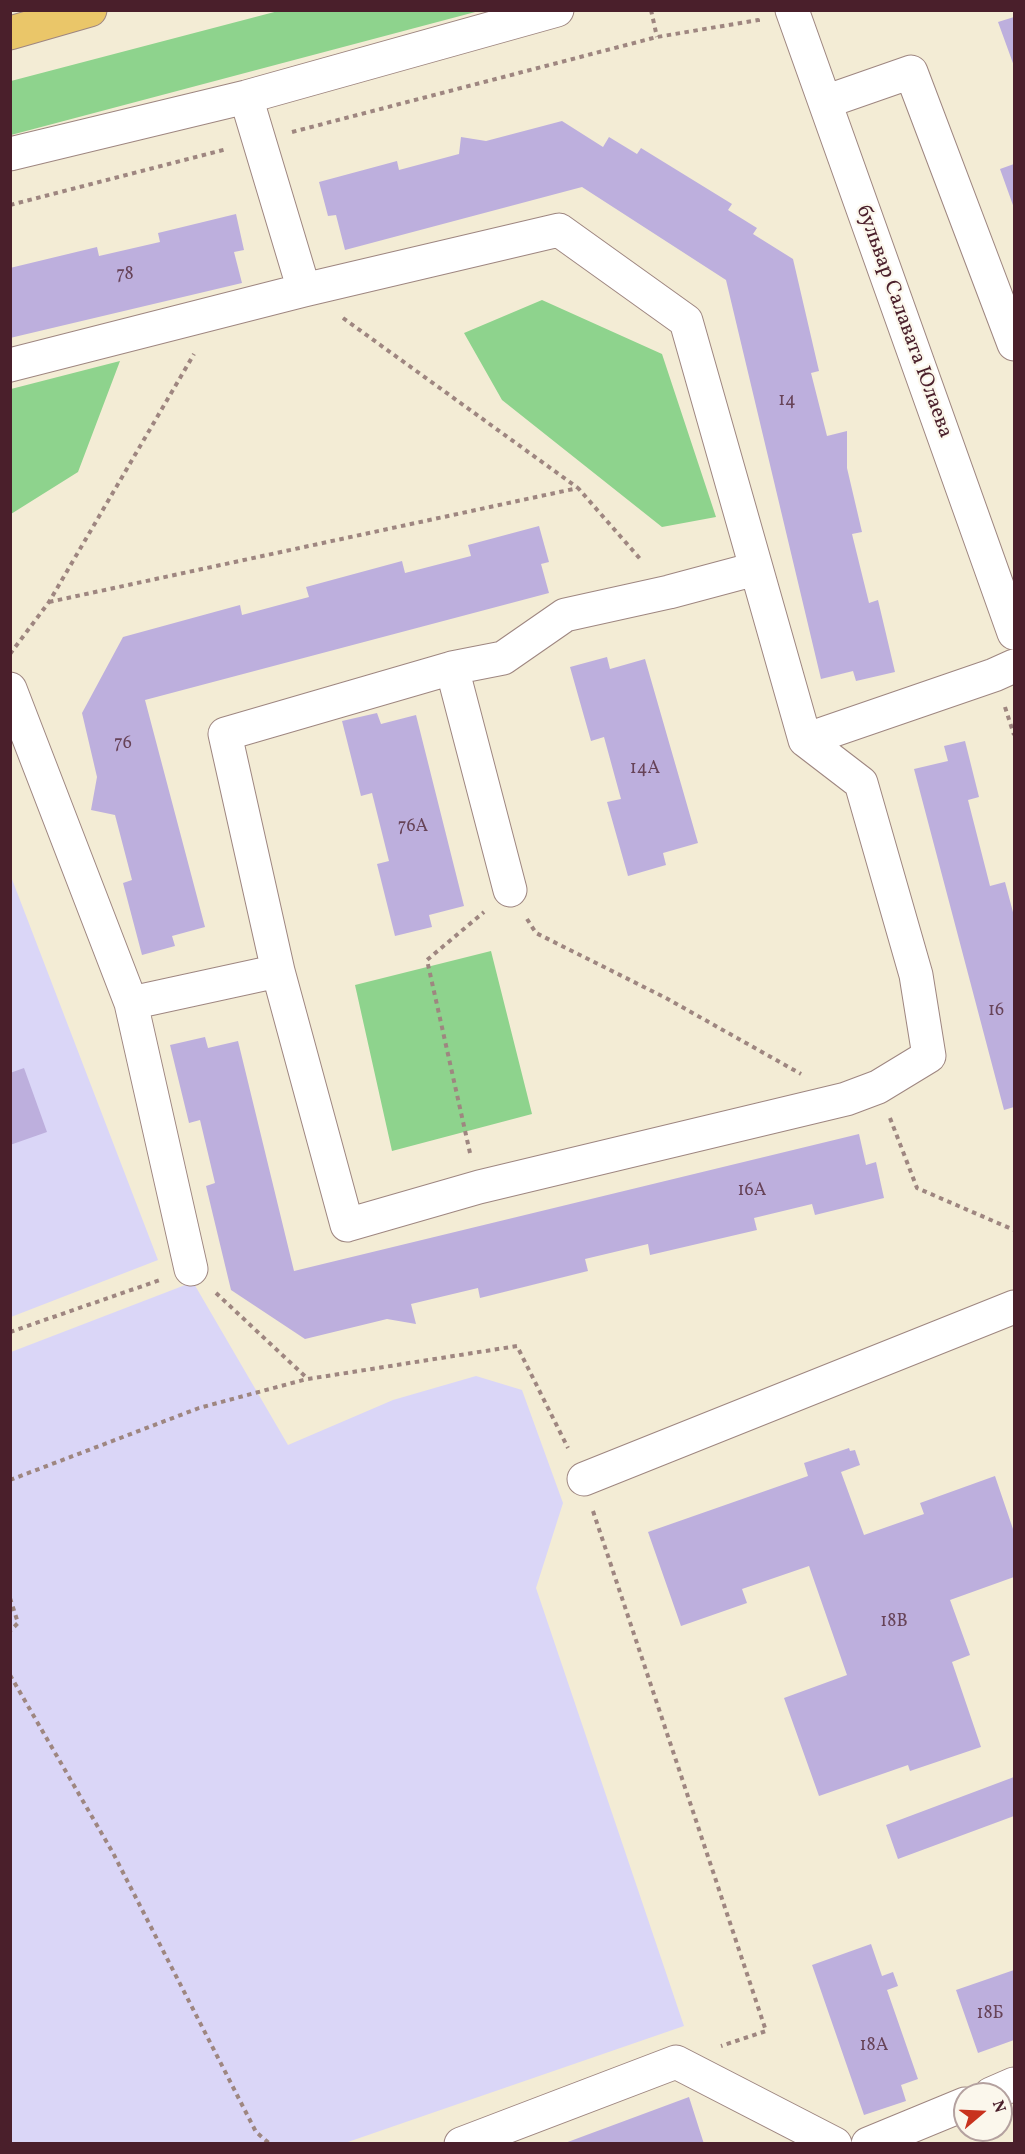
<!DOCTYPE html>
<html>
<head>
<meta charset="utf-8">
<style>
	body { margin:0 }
	#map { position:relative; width:1025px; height:2154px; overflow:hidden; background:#f3ecd5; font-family:Vollkorn,serif }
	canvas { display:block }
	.frame { position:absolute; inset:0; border:12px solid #4a1f2b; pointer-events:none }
	.north { position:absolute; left:953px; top:2082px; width:60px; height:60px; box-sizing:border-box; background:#fbf7ec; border:2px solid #b4a19f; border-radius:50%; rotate:71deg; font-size:16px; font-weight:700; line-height:24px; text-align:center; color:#4a1f2b }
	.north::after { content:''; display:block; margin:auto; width:21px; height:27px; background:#c8321e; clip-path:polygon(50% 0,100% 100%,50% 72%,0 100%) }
</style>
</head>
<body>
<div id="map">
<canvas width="1025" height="2154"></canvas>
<div class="frame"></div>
<div class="north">N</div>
</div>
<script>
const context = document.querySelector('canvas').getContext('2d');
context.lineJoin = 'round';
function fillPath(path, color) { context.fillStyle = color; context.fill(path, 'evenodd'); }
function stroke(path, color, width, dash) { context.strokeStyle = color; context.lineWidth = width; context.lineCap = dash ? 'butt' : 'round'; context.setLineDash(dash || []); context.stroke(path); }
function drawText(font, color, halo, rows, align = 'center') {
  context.font = font + ' Vollkorn,serif'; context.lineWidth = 4.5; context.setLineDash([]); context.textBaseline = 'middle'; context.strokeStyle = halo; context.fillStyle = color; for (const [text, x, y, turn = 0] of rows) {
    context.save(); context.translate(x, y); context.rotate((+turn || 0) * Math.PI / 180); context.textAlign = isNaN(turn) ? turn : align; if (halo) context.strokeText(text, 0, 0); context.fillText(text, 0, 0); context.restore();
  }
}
const built = new Path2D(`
	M10 874 158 1260 11 1317H10Z
	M193 1282 288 1445 393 1400 476 1376 522 1390 563 1503 536 1588 684 2026 345 2143 11 2144V1352Z`);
const green = new Path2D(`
	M282 10 479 11 11 135V81Z
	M542 300 662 354 716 517 662 527 502 400 464 333Z
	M120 361 78 472 11 514V389Z
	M491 951 532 1114 392 1151 355 985Z`);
const building = new Path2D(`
	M1014 17V66L998 22Z
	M562 121 603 147 609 137 637 154 641 148 732 204 728 210 757 228 753 234 793 259 819 371 811 373 827 436 847 431V468L862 532 852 534 869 603 878 600 895 672 856 681 853 671 821 679 726 280 582 187 345 250 336 215 328 216 319 182 397 161 399 170 459 154 461 137 486 141Z
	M1014 164V208L1000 169Z
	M236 214 244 250 234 252 242 283 10 338V268L97 247 99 256 160 242 158 233Z
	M539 526 549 562 541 564 549 593 145 700 205 927 172 936 175 946 142 955 123 883 132 880 115 815 91 810 97 777 82 713 123 637 240 605 242 615 309 597 306 587 402 561 405 573 471 556 468 545Z
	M607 657 610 669 645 659 698 843 663 853 666 865 628 876 607 802 621 799 604 737 591 741 570 667Z
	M377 713 381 724 416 715 464 906 429 915 432 927 395 936 377 864 389 861 372 793 361 796 342 721Z
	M965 741 979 797 968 800 990 886 1005 882 1014 916V1107L1004 1110 914 769 948 761 944 746Z
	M205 1037 208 1048 238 1041 294 1271 859 1134 866 1165 876 1162 884 1198 815 1215 812 1204 754 1218 757 1230 650 1255 648 1244 585 1259 588 1271 480 1298 478 1288 411 1304 416 1324 387 1319 305 1339 231 1290 206 1186 215 1183 200 1120 189 1123 170 1045Z
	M24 1068 47 1132 10 1145V1073Z
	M849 1448 850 1451 855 1450 860 1465 841 1472 864 1535 924 1514 920 1503 995 1476 1014 1532V1577L950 1600 970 1655 952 1662 981 1747 910 1771 908 1765 819 1796 784 1698 847 1675 809 1566 742 1589 747 1603 681 1626 648 1532 808 1476 804 1463Z
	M1014 1777V1816L898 1859 886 1825Z
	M871 1944 882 1976 893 1972 898 1986 887 1990 918 2079 901 2085 906 2101 864 2115 812 1965Z
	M1014 1970V2040L978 2053 956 1990Z
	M689 2097 704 2144H565V2143Z`);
const path = new Path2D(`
	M651 10 657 37
	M292 132 657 37 758 20V23
	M10 205 227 149
	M343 318 578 488
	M49 602 578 488 642 561
	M10 654 49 602 194 354
	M1005 707 1014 735
	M527 919 536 933 666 998 801 1074
	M890 1118 917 1188 1014 1230
	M470 1153 427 960 484 912
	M216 1293 308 1379 517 1346 568 1448
	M10 1332 160 1280
	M10 1480 199 1408 307 1379
	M593 1511 766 2031 721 2046
	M10 1598 18 1623 10 1631
	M10 1675 113 1853 256 2132 270 2144`);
const minor = new Path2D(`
	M792 10 1014 633
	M246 97 304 290
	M825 102 911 72 1014 344
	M10 154 246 97 557 10
	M10 365 304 290 559 230 686 321 805 740 994 675 1014 666
	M452 668 510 890
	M10 689 131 1003 278 971 347 1225 479 1187 846 1099 878 1087 929 1056 916 975 861 783 805 740
	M278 971 225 734 452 668 503 658 565 615 669 592 755 569
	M131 1003 191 1269
	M584 1479 1014 1307
	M991 2094 1014 2084
	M461 2144 676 2062 835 2144
	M868 2144 965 2104`);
const major = new Path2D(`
	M10 33 90 10`);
const numberNames = [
	["78",125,276],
	["14",787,402],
	["76",123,745],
	["14А",645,770],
	["76А",413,828],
	["16",996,1012],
	["16А",752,1192],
	["18В",894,1623],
	["18Б",990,2015],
	["18А",874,2047]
];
const streetNames = [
	["бульвар Салавата Юлаева",903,322,70]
];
fillPath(built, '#dad6f7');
fillPath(green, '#8ed38d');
fillPath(building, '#bdafdd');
stroke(minor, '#9e8680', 35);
stroke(major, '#9e8680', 35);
stroke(path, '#9e8680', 4, [4.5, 4.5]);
stroke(minor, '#fff', 33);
stroke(major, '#eac669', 33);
drawText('18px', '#674358', null, numberNames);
drawText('21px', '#4a1f2b', '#fbf7ec', streetNames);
</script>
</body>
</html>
